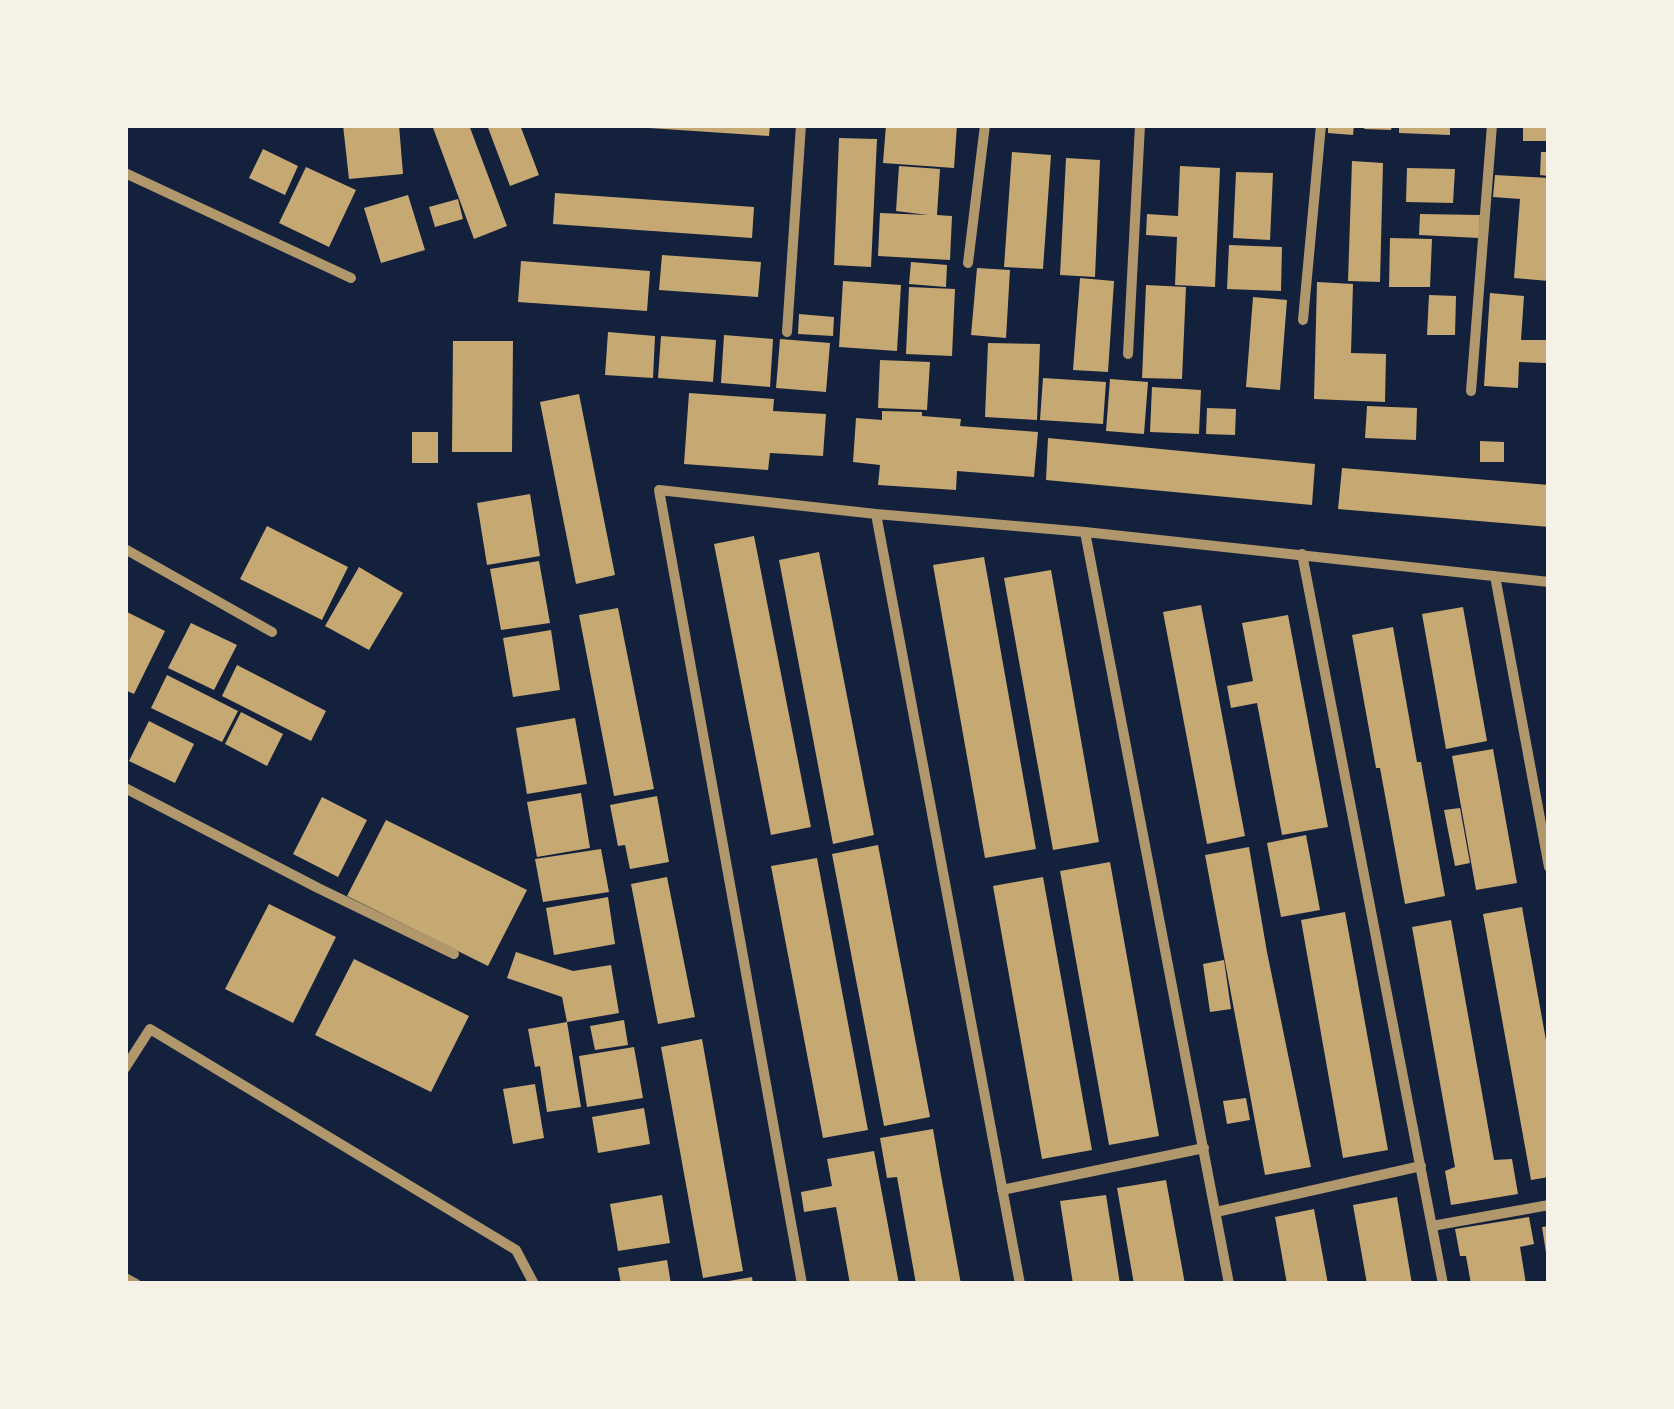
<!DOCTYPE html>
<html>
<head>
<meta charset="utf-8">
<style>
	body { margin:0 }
	#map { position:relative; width:1674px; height:1409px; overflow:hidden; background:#14213d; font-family:Lato,sans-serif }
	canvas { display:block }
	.frame { position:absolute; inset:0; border:128px solid #f6f1e7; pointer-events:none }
</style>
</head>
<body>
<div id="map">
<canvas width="1674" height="1409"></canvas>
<div class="frame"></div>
</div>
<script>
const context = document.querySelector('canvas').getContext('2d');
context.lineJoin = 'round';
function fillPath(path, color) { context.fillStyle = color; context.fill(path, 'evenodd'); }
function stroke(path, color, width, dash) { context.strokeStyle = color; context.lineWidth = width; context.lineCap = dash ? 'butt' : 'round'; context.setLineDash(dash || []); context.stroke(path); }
const building = new Path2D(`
	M343 125H399L403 174 349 179Z
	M432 125H469L507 226 474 239Z
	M487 125H520L539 175 510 186Z
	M649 125H770L769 136 649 128Z
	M886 125H957L954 168 883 163Z
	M1328 125H1354L1353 135 1328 133Z
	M1365 125H1392L1391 130 1364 129Z
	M1399 125H1450V135L1399 133Z
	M1523 125H1549V141H1523Z
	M839 138 877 139 871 267 834 265Z
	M263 149 298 166 285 195 249 178Z
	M1012 152 1051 155 1043 269 1004 267Z
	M1541 152H1549V176L1540 175Z
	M1066 158 1100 160 1095 277 1060 275Z
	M1352 161 1383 163 1380 282 1348 281Z
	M899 166 940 169 937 215 952 216 950 260 878 256 880 213 928 215 896 211Z
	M1180 166 1220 168 1215 287 1175 285 1177 237 1146 235 1147 214 1178 216Z
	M306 167 356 190 329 247 279 223Z
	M1407 168 1455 169 1453 203 1406 202Z
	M1236 172 1273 173 1270 240 1233 238Z
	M1495 175 1549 178V281L1514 278 1520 199 1493 197Z
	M555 193 754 207 752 238 553 224Z
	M408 195 425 250 381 263 364 208Z
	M458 199 463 219 435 227 429 207Z
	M1420 214 1480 215 1479 238 1419 235Z
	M1390 238 1432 239 1430 287H1389Z
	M1229 245 1282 247 1281 291 1227 289Z
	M662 255 761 262 758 297 659 290Z
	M521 261 650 271 647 311 518 302Z
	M911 262 947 265 946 287 909 284Z
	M977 268 1010 270 1006 338 971 335Z
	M1080 278 1114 281 1108 372 1073 370Z
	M843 281 901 285 897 351 839 347Z
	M1317 282 1353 284 1351 353 1386 354 1385 402 1314 399Z
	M1146 285 1186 287 1182 379 1142 378Z
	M909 287 955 289 952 356 906 354Z
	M1490 293 1524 296 1521 340H1547L1546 363 1519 362 1518 388 1484 386Z
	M1429 295 1456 296 1455 335H1427Z
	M1253 297 1287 300 1280 390 1246 387Z
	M799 314 834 317 833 336 798 334Z
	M608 332 655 336 653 378 605 375Z
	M724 335 773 339 770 387 721 383Z
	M661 336 716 340 713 382 658 378Z
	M780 339 830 343 826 392 776 388Z
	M453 341H513L512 452H452Z
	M988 343 1040 344 1037 420 985 417Z
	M880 360 930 362 927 410 878 408Z
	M1043 378 1106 382 1103 424 1040 420Z
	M1110 379 1148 382 1144 434 1106 431Z
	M1152 387 1201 390 1199 434 1150 432Z
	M689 393 774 399 773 411 826 414 823 456 770 453 768 470 684 464Z
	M579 394 615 575 576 584 540 402Z
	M1367 406 1417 408 1416 440 1365 438Z
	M1207 408 1236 409 1235 435 1206 434Z
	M882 411 922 412V416L961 419 960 426 1038 432 1034 477 957 471 956 490 878 485 880 465 853 462 856 418 882 420Z
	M412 432H438V463H412Z
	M1048 438 1315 464 1312 505 1046 480Z
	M1480 441 1504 442V462H1480Z
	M1342 468 1549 485V527L1338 509Z
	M530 494 540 556 487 565 477 503Z
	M267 526 348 567 322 620 240 579Z
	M754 536 811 827 771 835 714 544Z
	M819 552 874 835 833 844 779 560Z
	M984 557 1036 849 985 858 933 565Z
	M539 561 550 623 501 630 490 569Z
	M359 567 403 593 369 650 325 626Z
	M1051 570 1099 842 1053 850 1004 578Z
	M1201 605 1245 836 1207 844 1163 612Z
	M1463 607 1487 741 1446 749 1422 614Z
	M618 608 654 789 614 796 579 615Z
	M125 611 165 631 134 694 125 690Z
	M1288 615 1328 827 1282 835 1257 703 1231 708 1227 686 1253 681 1242 623Z
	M191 623 237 645 214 690 168 668Z
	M1393 627 1417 762H1421L1445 896 1405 904 1380 768H1376L1352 635Z
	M551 630 560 690 513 697 503 638Z
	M237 665 326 711 311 741 222 696Z
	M167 675 238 711 222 742 151 708Z
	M241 712 283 734 267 766 225 744Z
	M575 718 587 784 527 794 516 728Z
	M149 721 194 744 175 783 129 761Z
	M1493 749 1517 883 1476 890 1452 756Z
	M581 793 590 848 537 857 527 802Z
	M657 796 669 862 630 869 625 845 618 846 610 805Z
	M322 797 367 820 338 877 293 854Z
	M1460 808 1470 863 1455 866 1444 810Z
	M386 820 527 890 488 966 347 896Z
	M1306 835 1320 910 1281 917 1267 843Z
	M878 845 930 1117 884 1126 832 854Z
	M1249 847 1267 952 1311 1167 1265 1175 1205 855Z
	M601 849 609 892 543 902 535 859Z
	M817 858 868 1130 823 1138 771 866Z
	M1110 862 1159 1136 1109 1145 1060 871Z
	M667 877 695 1017 658 1024 631 884Z
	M1043 877 1092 1150 1042 1159 993 886Z
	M608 897 615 944 554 955 546 908Z
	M269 904 336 937 293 1023 225 989Z
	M1522 907 1549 1057V1177L1531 1180 1483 914Z
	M1345 912 1388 1150 1343 1158 1301 920Z
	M1451 920 1494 1160 1512 1159 1518 1194 1451 1205 1445 1171 1455 1167 1412 927Z
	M516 952 573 971 611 965 619 1013 567 1022 581 1107 547 1112 540 1066 535 1067 528 1029 567 1022 562 997 507 978Z
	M354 959 469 1016 431 1092 315 1035Z
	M1224 960 1231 1009 1210 1012 1203 964Z
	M624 1020 628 1045 595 1050 590 1026Z
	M702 1039 743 1271 703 1278 661 1047Z
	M634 1047 643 1098 587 1107 579 1056Z
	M535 1084 544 1138 513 1144 503 1089Z
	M1246 1098 1250 1120 1227 1124 1223 1101Z
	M644 1108 650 1144 598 1153 592 1117Z
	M933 1129 940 1170 961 1284H916L897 1177 887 1178 880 1138Z
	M874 1151 884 1204 899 1284H850L836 1207 804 1212 801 1192 832 1186 827 1159Z
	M1166 1180 1185 1284H1134L1117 1188Z
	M662 1195 670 1243 618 1251 610 1204Z
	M1106 1195 1120 1284H1073L1060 1201Z
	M1397 1197 1412 1284H1367L1353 1205Z
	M1314 1209 1328 1284H1287L1275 1217Z
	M1529 1217 1534 1244 1520 1247 1526 1284H1471L1466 1256H1460L1455 1229Z
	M1549 1226V1259H1547L1542 1227Z
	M667 1260 671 1284H621L618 1268Z
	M752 1277 753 1284H723V1282Z`);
const minor = new Path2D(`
	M125 173 351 278
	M968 263 985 125
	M1303 320 1321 125
	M787 332 801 125
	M1128 354 1140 125
	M1471 391 1492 125
	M876 514 1020 1284
	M1085 532 1229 1284
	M125 549 272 632
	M1302 554 1443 1284
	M1495 576 1549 867
	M125 788 318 888 454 954
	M125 1068 150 1029 516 1250 534 1284
	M1002 1190 1204 1148
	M1216 1212 1421 1166
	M1432 1226 1549 1205
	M125 1278 136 1284
	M802 1284 659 490 876 514 1085 532 1549 582`);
fillPath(building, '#c6a872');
stroke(minor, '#b1986c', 10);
</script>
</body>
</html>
